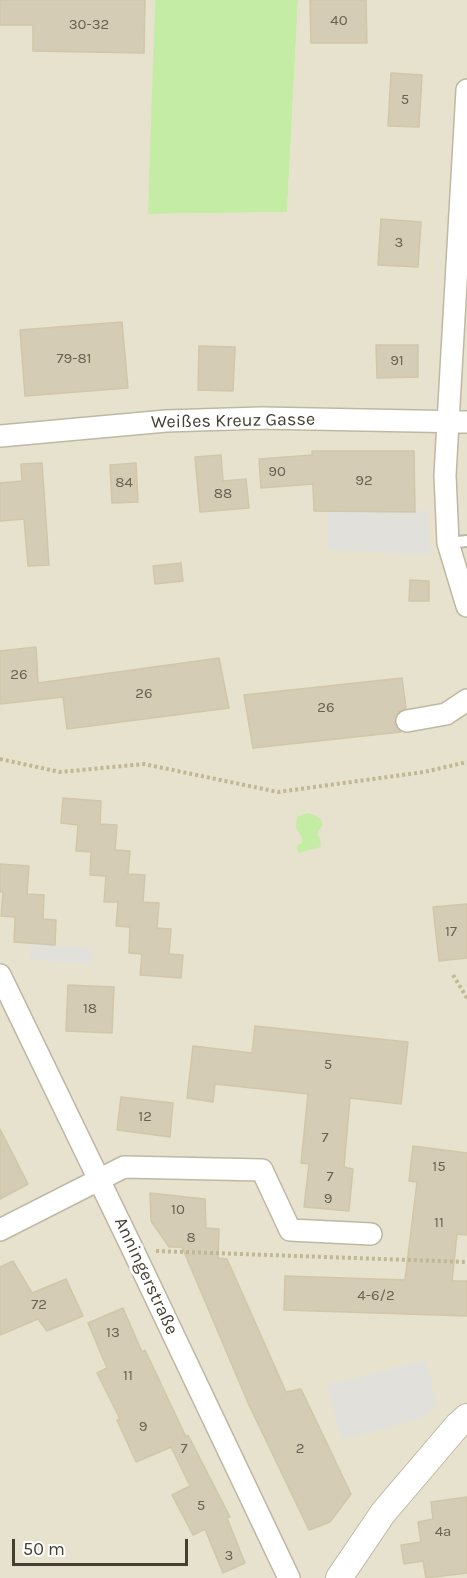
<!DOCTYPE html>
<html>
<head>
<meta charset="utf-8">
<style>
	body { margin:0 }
	#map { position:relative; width:467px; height:1578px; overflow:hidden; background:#f3efe1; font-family:Karla,sans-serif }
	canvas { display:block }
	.scale { position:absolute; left:12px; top:1539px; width:176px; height:27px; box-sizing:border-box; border:3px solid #443f31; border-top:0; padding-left:8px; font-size:18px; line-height:21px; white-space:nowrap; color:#443f31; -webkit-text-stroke:4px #fff; paint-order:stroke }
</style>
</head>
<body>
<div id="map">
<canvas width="467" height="1578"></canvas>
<div class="scale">50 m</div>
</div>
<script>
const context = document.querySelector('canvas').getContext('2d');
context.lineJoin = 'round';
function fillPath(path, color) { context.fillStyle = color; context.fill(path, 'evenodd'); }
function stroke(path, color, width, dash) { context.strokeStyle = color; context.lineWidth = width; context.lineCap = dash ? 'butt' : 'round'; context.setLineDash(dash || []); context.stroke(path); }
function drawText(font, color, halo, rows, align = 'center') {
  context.font = font + ' Karla,sans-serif'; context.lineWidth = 6; context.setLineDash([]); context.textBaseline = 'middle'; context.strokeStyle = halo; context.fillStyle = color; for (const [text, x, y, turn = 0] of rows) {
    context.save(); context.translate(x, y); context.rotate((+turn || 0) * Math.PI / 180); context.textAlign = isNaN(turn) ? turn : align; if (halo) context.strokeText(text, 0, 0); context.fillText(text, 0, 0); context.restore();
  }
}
const residential = new Path2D(`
	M0 0H155L149 214 287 212 298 0H467V1578H0Z`);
const green = new Path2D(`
	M155 0H298L287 212 148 214Z
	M307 813C315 815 320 816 323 824L317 834 320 838 321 847 298 853 297 845 302 843C303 835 298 834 296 827L297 817Z`);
const parking = new Path2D(`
	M428 510 430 555 328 550 327 511Z
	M31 943 92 948 91 964 30 960Z
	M426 1360 437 1405 420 1419 342 1440 327 1385Z`);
const building = new Path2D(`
	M0 0H145L144 53 33 51V25H0Z
	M310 0H366L367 43H311Z
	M391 73 422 75 419 127 388 126Z
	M381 219 421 222 418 267 378 265Z
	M122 322 128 388 25 396 20 330Z
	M376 345H418V377L377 378Z
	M199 346 235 347 233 391 198 390Z
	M312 451H414L415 512 314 511 313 484 261 488 259 459 312 455Z
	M221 455 223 481 246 479 249 508 200 512 195 457Z
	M42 463 49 565 28 566 24 519 0 521V483L22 481 21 464Z
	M136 463 138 502 112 503 110 465Z
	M181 563 183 581 155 584 153 566Z
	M410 580 429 581V601H409Z
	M36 647 38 683 219 658 229 708 67 729 63 697 0 704V651Z
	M402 678 406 708 398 712 394 723 401 732 253 748 244 695Z
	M63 798 101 801 100 824 117 825 115 850 130 851 128 874 145 875 143 902 159 903 157 928 171 929 169 954 183 955 181 978 140 975 142 954 129 953 130 927 116 926 118 902H104L106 876 90 875 91 852 76 851 78 825 61 823Z
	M0 864 29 866 27 894 44 895 43 919 56 920 55 945 14 942 15 917 1 916 3 892H0Z
	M467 904V958L439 961 433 907Z
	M68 985 114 987 112 1033 66 1031Z
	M255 1026 408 1042 401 1104 350 1098 344 1167 353 1169 349 1211 304 1207 309 1164 301 1163 308 1094 215 1084 213 1102 187 1098 193 1046 252 1053Z
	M121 1097 173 1103 170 1137 117 1130Z
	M0 1129 28 1184 0 1199Z
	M413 1146 467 1153V1235L457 1234 452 1281H467V1316L284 1310 285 1276 405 1280 417 1182 409 1181Z
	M150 1193 205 1199 206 1228 219 1229 218 1258 227 1259 286 1392 301 1389 351 1494 330 1522 309 1530 249 1405 182 1247H169L151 1221Z
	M13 1261 32 1293 66 1279 83 1316 47 1331 38 1319 0 1335V1267Z
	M123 1308 142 1352 145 1350 186 1437 188 1435 230 1517 227 1518 245 1563 223 1573 205 1529 193 1535 172 1495 190 1486 171 1447 136 1462 117 1420 120 1419 97 1373 107 1368 88 1323Z
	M467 1497V1573L426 1578 423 1561 404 1564 401 1545 421 1542 418 1522 433 1519 431 1502Z`);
const path = new Path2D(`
	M0 759 60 772 144 764 278 792 424 772 467 762
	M453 975 467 998
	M156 1251 467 1262`);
const service = new Path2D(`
	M448 543 467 541`);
const minor = new Path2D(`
	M467 90 445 475 448 543 467 606
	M0 436 166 421 261 418 467 422
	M407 721 446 714 467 700
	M0 975 133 1250 289 1578
	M0 1230 124 1167 262 1170 290 1230 371 1234`);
const tertiary = new Path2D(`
	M339 1578 383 1513 457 1426 467 1417`);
const numberNames = [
	["40",339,21],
	["30-32",89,25],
	["5",405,100],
	["3",399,243],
	["79-81",74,359],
	["91",397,361],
	["90",277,472],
	["92",364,481],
	["84",124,483],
	["88",223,494],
	["26",19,675],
	["26",144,694],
	["26",326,708],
	["17",451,932],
	["18",90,1009],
	["5",328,1065],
	["12",145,1117],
	["7",325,1138],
	["15",439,1167],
	["7",330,1177],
	["9",328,1199],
	["10",178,1210],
	["11",439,1223],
	["8",191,1238],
	["4-6/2",376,1296],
	["72",39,1305],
	["13",113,1333],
	["11",128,1376],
	["9",143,1427],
	["7",184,1449],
	["2",300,1449],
	["5",201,1506],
	["4a",443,1532],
	["3",229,1556]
];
const streetNames = [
	["Weißes Kreuz Gasse",233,421,-1],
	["Anningerstraße",146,1276,65]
];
fillPath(residential, '#e7e2ce');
fillPath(green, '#c4eca4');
fillPath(parking, '#e2e0db');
fillPath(building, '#d4ccb5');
stroke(building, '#d1c6a8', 1.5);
stroke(service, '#beb8a3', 14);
stroke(minor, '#beb8a3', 24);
stroke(tertiary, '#beb8a3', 28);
stroke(path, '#c2b793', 4, [3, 3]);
stroke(service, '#fff', 10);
stroke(minor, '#fff', 21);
stroke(tertiary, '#fff', 26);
drawText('15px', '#686252', null, numberNames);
drawText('18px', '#443f31', '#fff', streetNames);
</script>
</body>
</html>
